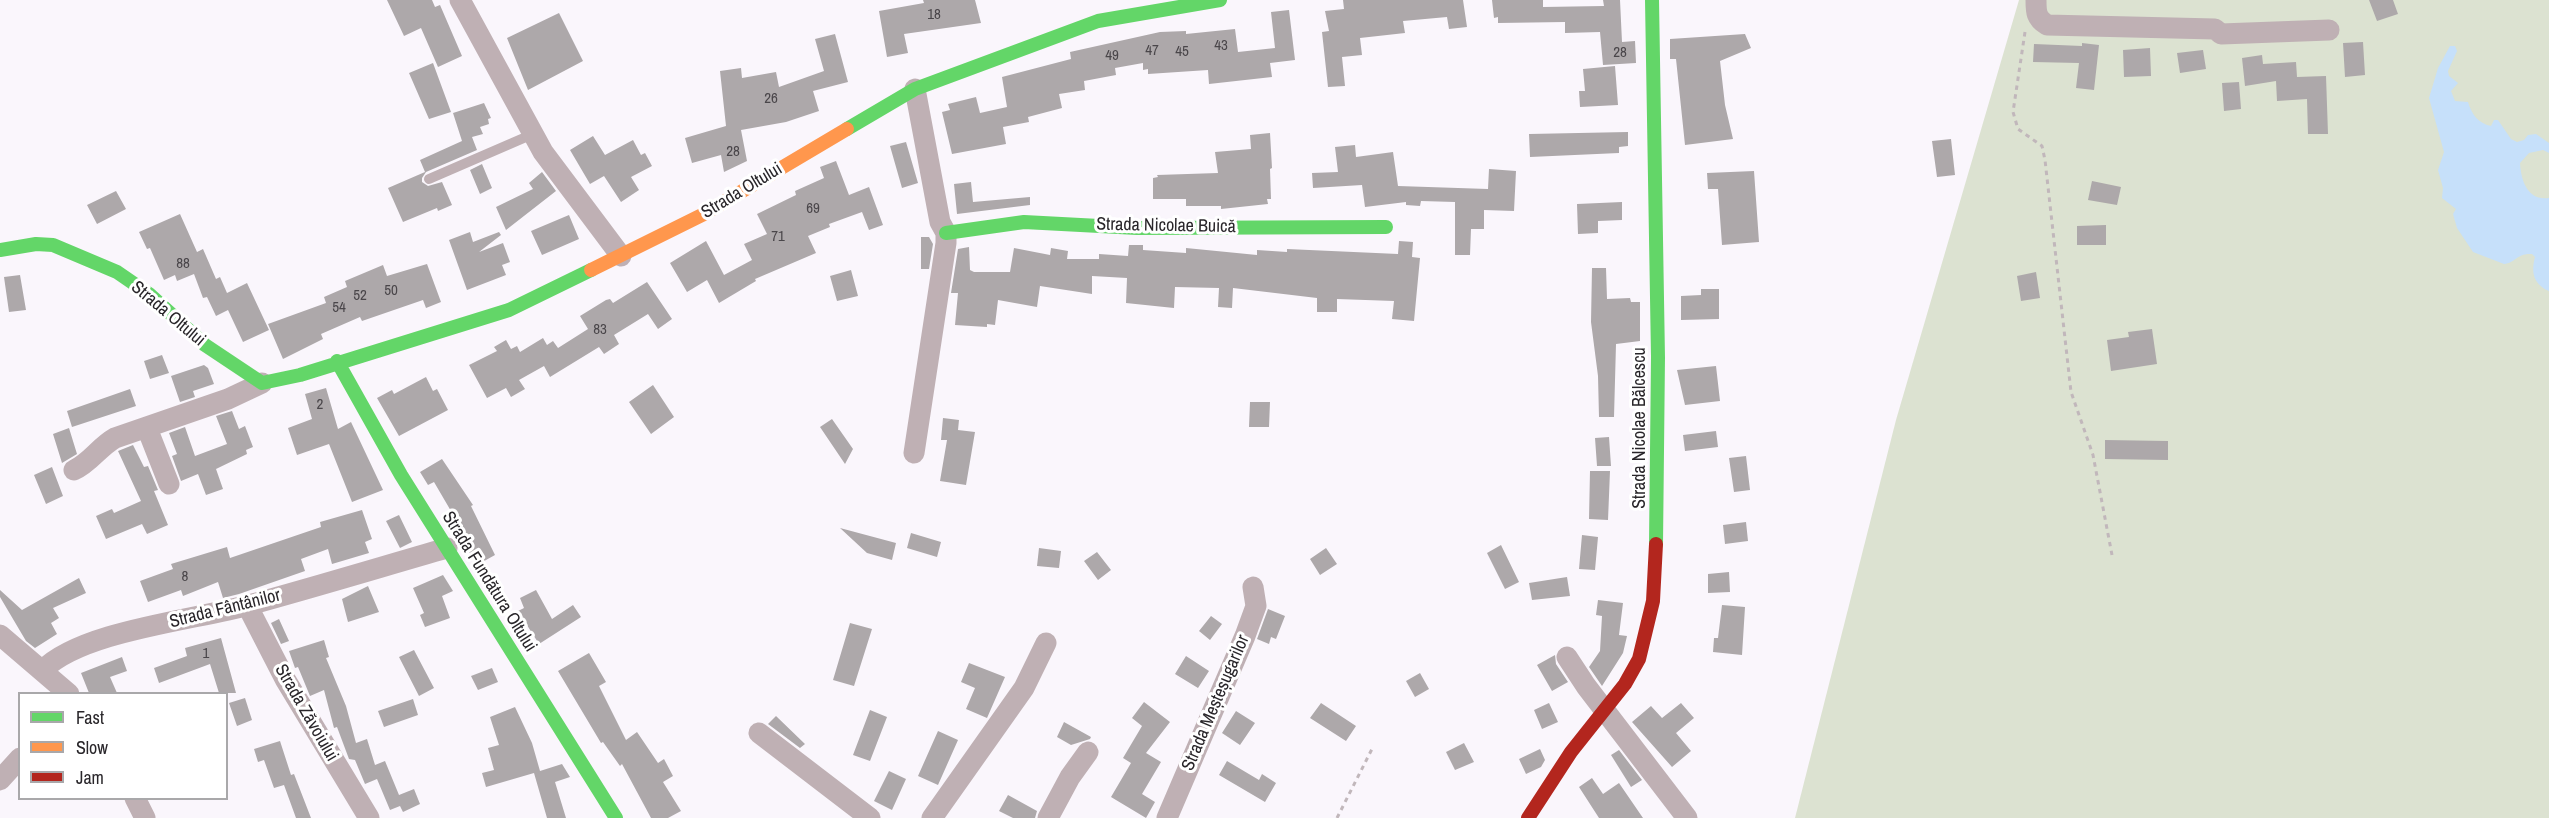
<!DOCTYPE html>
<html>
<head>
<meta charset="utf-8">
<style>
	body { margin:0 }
	#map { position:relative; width:2549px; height:818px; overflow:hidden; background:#faf6fc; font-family:"Archivo Narrow",sans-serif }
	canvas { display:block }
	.legend { position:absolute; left:18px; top:692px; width:210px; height:108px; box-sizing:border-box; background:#fff; border:2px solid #a9a8aa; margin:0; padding:8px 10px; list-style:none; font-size:18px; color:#29262a }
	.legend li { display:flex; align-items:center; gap:12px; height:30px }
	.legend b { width:30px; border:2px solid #a9a8aa }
</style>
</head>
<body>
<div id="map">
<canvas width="2549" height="818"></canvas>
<ul class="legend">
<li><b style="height:8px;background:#63d668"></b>Fast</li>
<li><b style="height:8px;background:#ff974d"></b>Slow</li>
<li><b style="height:8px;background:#b3261e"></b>Jam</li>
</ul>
</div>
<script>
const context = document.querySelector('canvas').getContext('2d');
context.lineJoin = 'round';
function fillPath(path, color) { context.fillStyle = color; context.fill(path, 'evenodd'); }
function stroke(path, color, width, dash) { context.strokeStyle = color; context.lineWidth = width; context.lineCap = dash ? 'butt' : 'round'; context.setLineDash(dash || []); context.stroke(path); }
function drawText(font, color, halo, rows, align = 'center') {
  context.font = font + ' "Archivo Narrow",sans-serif'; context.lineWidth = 6; context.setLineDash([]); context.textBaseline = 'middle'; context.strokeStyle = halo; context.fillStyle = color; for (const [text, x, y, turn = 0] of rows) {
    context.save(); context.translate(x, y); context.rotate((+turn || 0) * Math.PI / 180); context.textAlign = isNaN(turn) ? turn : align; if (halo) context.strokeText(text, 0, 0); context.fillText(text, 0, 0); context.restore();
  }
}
const green = new Path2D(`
	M2019 0H2549V818H1795L1896 420Z`);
const water = new Path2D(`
	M2450 46H2455L2457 51 2448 71 2449 76 2458 83 2451 91 2455 101 2468 102C2472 115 2478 123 2491 126L2494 120H2498L2511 139 2517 142 2524 140 2528 135 2536 134 2549 143V153L2543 150 2529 153 2520 163C2521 180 2527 201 2549 198V291C2533 284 2531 272 2535 257L2532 254C2516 253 2516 263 2504 264L2473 252 2457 228 2453 214 2456 209 2442 198 2443 188 2438 170 2444 152 2429 98 2438 68Z`);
const building = new Path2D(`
	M387 0H432L435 7 440 5 462 56 438 67 421 28 404 36Z
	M923 0H975L981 23 904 34 908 53 887 57 879 11 924 3Z
	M1343 0H1463L1467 27 1449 29 1447 17 1403 21 1405 33 1360 38 1362 55 1342 57 1345 86 1328 87 1322 32 1329 31 1325 11 1344 9Z
	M1492 0H1543V7L1604 6 1603 0H1620L1622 42 1635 41 1636 63 1603 65 1600 32 1565 33V22L1498 23V17L1494 18Z
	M2369 0H2393L2398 14 2377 21Z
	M1289 10 1295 60 1270 63 1272 77 1209 84 1208 70 1148 74V69L1143 70V63L1115 68 1116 75 1084 81 1085 90 1059 94 1062 108 1028 117 1029 122 1003 127 1006 144 952 154 942 112 950 110 948 104 976 97 980 113 1007 107 1002 77 1071 59 1070 52 1160 32 1186 31V34L1235 29 1238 52 1275 48 1271 12Z
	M559 13 583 61 528 90 507 38Z
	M835 34 848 82 813 91 819 111 786 122 741 130 747 161 724 172 721 155 692 163 685 138 726 126 720 71 741 68 742 78 776 72 779 87 824 71 815 39Z
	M1745 34 1751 48 1720 61 1725 105 1733 139 1685 145 1676 59H1670V39Z
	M2363 42 2365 75 2345 77 2343 43Z
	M2082 43 2099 45 2094 90 2076 88 2079 63 2033 62 2034 44 2082 46Z
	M2150 48 2151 76 2124 77 2123 50Z
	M2203 50 2206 69 2180 73 2177 53Z
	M2262 55 2263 64 2296 62 2297 77 2326 76 2328 134H2308L2307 99 2277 101 2276 81 2245 86 2242 58Z
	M433 63 451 112 429 119 409 73Z
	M1615 66 1618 105 1580 107 1579 91H1585L1583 69Z
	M2239 82 2241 109 2224 111 2222 83Z
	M484 103 491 118 488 119 489 124 480 127 483 134 472 137 477 150 426 172 422 178V182L428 186 442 182 452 205 438 211 437 208 403 222 388 188 425 172 420 160 462 141 453 113Z
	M1628 132V146L1619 147V153L1530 157 1529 134Z
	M1270 133 1272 168 1270 169 1271 199H1267L1268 204 1221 209V206H1186V199H1153V178L1158 177 1157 175 1218 173 1215 152 1251 149 1250 135Z
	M593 136 605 155 633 140 641 155 645 153 652 166 631 177 639 190 621 202 604 176 590 184 570 150Z
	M1951 139 1955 175 1937 177 1932 141Z
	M906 142 918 183 902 188 890 146Z
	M1355 145 1356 157 1393 152 1398 186 1488 189 1489 169 1516 171 1514 211 1484 210V229H1471L1470 255H1455V202L1421 201 1420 206 1406 205V202L1365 207 1362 185 1313 188 1312 173 1338 172 1335 147Z
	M836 161 849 195 869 187 883 225 869 230 862 212 829 224 830 227 808 236 816 253 755 279 756 281 719 303 707 280 687 292 670 263 706 241 724 275 752 260 744 244 767 234 757 214 796 195 795 191 824 178 820 167Z
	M482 164 492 188 480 194 470 170Z
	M1754 171 1759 242 1722 245 1718 189H1708L1707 173Z
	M542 172 556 191 506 230 496 207 533 189 529 183Z
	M2092 181 2121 187 2117 205 2088 200Z
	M971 182 973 202 1030 197V205L957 214 954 184Z
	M116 191 126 209 97 224 87 205Z
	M1622 202V220L1598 221V233L1578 234 1577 204Z
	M180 214 197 252 203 249 216 279 220 277 227 293 247 283 269 330 243 342 228 310 216 316 207 297 203 298 194 274 177 281 175 275 164 280 150 248 147 249 139 232Z
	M569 215 579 239 542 255 531 231Z
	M2106 225V245H2077V226Z
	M470 232 473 242 499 232 501 235 479 252 503 243 510 262 502 265 506 275 467 290 449 240Z
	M921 237H929L933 244 929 269H921Z
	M1399 241 1413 242 1412 257 1420 258 1414 321 1392 319 1394 301 1337 299V312H1317V298L1233 288 1232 308 1218 307 1219 288 1175 287 1174 308 1126 303 1127 278 1092 276V294L1040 286 1037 307 998 300 995 325 987 324V327L955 325 958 293H951L958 249 969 247 970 270 974 272H1010L1014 248 1050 255 1051 248 1068 251 1067 259H1099V254L1128 256 1129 245H1143V250L1186 253V248L1257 255V250L1287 252V249L1398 254Z
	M427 264 441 302 426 308 423 300 362 321 360 317 321 334 323 339 283 359 268 324 326 303 324 297 347 287 345 281 383 265 387 276Z
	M1592 268H1606L1607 299 1630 298 1631 302H1640V341L1616 344 1614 417H1599L1598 376 1591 322Z
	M851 270 858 296 837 301 830 276Z
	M2036 272 2040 298 2021 301 2017 276Z
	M20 275 26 310 9 312 4 277Z
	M647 282 672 319 658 329 648 314 614 335 619 344 604 354 599 347 550 377 544 366 519 380 525 389 511 397 506 388 487 398 469 365 497 351 494 347 506 340 511 349 517 346 520 352 543 338 547 345 553 341 558 348 588 329 580 316 606 300 610 299 613 303Z
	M1701 289H1719V319L1681 320V296L1701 295Z
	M2152 329 2157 364 2111 371 2107 340 2129 337 2128 332Z
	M162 355 169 373 150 379 144 361Z
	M204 365 208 368 214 384 193 391 195 397 180 402 171 376Z
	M1716 366 1720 401 1685 405 1677 370Z
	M426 377 433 391 437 389 448 410 399 436 377 398 392 390 394 394Z
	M653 385 674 417 651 434 629 402Z
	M326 388 338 429 351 422 383 490 352 502 329 444 297 455 288 428 312 419 305 394Z
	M130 389 136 406 72 427 67 411Z
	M1250 402H1270L1269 427H1249Z
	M232 411 239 429 245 426 253 447 246 450 247 454 216 469 223 489 206 495 198 474 181 481 172 456 177 454 169 433 185 427 195 456 227 444 216 416Z
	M943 418 959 420 958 430 975 432 966 485 940 481 947 440H941Z
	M832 419 853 449 845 464 820 427Z
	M69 428 77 454 62 463 53 434Z
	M1716 431 1718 447 1685 451 1683 435Z
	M1609 437 1611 466H1597L1595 438Z
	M2105 440 2168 441V460L2105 459Z
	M133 445 144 467 148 466 158 490 154 491 168 525 147 534 142 524 106 539 96 516 112 509 114 513 141 501 118 451Z
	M1746 456 1750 490 1734 492 1729 458Z
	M442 459 473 505 471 506 495 555 477 565 460 537 465 535 434 482 428 485 420 472Z
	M52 467 63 496 46 504 34 475Z
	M1590 471H1610L1608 520 1589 519Z
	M362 510 372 539 365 542 369 553 332 564 328 549 301 559 305 571 239 594 223 598 218 582 183 596 181 590 148 602 140 581 173 569 171 564 227 547 230 558 321 527 320 522Z
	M399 515 412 542 400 548 386 521Z
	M1746 522 1748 541 1725 544 1723 525Z
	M840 528 896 543 892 560 867 553Z
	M911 533 941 542 937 557 907 548Z
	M1582 535 1598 537 1595 570 1579 569Z
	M1501 545 1519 582 1505 589 1487 553Z
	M1039 548 1061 551 1059 568 1037 566Z
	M1326 548 1337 564 1320 575 1310 559Z
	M1097 552 1111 570 1098 580 1084 561Z
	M1729 572 1730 592 1708 593V574Z
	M443 575 453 591 442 596 450 618 425 627 420 615 424 613 413 588Z
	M1567 577 1570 596 1532 600 1529 583Z
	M79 578 86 593 53 608 59 618 51 623 57 634 35 648 26 641 0 597V590L22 610Z
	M368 586 379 612 348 622 342 599Z
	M536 590 552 619 573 605 581 617 539 644 518 611 524 608 520 598Z
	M1598 600 1623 603 1619 635 1627 636 1623 653 1602 686 1589 667 1600 651 1602 616 1596 615Z
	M1722 605 1745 607 1742 655 1713 652 1714 638H1718Z
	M1268 609 1285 616 1276 639 1271 637 1269 644 1257 639Z
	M1211 616 1222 624 1210 640 1199 631Z
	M279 619 289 641 281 644 271 623Z
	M850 623 872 629 854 686 833 680Z
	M221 638 236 693H219L210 664 159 683 154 668 187 656 185 648Z
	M324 640 329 657 326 658 346 706 356 743 367 739 375 765 385 761 399 795 414 789 420 804 403 812 400 806 390 810 377 779 365 784 355 760 349 759 337 727 334 728 324 690 310 696 298 667 295 668 289 651Z
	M414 650 434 688 419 696 399 657Z
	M589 653 606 682 599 686 626 740 637 732 658 763 664 759 673 776 663 782 681 811 668 818H651L622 764 620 766 603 742 601 743 558 671Z
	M1555 655 1556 664 1568 682 1552 691 1537 665Z
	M1186 656 1209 671 1198 688 1175 674Z
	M122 657 127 671 110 677 117 693H89L81 673Z
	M969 663 1005 677 987 718 966 709 975 688 961 682Z
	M492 668 498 682 478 690 471 676Z
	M1420 673 1429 689 1415 697 1406 681Z
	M245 698 252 720 237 726 229 703Z
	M413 699 418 715 384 727 378 711Z
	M1144 702 1170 722 1146 753 1161 762 1142 794 1155 802 1146 818 1111 797 1131 763 1123 758 1142 726 1132 718Z
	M1321 703 1356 726 1346 741 1310 718Z
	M1549 703 1558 722 1542 729 1534 710Z
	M1681 703 1694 718 1676 733 1691 751 1672 767 1632 722 1651 706 1662 718Z
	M515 707 532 743 540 771 562 764 570 777 555 782 566 818H547L534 773 486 787 482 773 494 770 488 748 499 745 490 717Z
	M870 710 887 717 870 761 853 755Z
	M1236 711 1255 723 1240 745 1222 733Z
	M776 716 805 744 800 748 768 724Z
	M1064 722 1091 737 1090 739 1071 745 1057 737Z
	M938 731 958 740 938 785 918 776Z
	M280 741 291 775 294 774 311 818H296L284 785 274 788 264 760 258 762 254 749Z
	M1464 743 1474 762 1455 770 1446 752Z
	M1540 749 1545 760 1541 767 1526 774 1519 759Z
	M1619 750 1642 780 1631 787 1611 755Z
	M1227 761 1259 780 1262 774 1276 783 1265 802 1219 775Z
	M889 771 906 779 892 810 874 801Z
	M1592 778 1603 794 1619 783 1643 818H1599L1579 787Z
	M1008 795 1037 811 1035 818H1013L999 811Z`);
const path = new Path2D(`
	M2025 32 2013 112 2018 129 2042 146 2045 160 2071 392 2093 455 2112 555
	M1337 818 1373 747`);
const lane = new Path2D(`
	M429 179 533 134`);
const street = new Path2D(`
	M460 0 543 152 621 256
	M2036 0C2036 12 2036 18 2047 25L2215 29 2221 34 2329 30
	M147 428 169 484
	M914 453 946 243V233L940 222 915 89
	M74 470C90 463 99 447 115 438L228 399 262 383
	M247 605 285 679 369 818
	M0 635 69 694
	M1567 657 1586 686 1687 818
	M43 670C81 631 194 620 249 605 315 587 381 567 447 548
	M759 733 870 818
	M0 780 20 758
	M135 798 145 818
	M932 818 1024 688 1046 643
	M1048 818 1070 777 1088 752
	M1167 818 1245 636 1256 606 1253 587`);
const fast = new Path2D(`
	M1652 0 1658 357 1656 544
	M847 129 915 89 1098 21 1220 0
	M946 233 1024 222 1137 228 1386 227
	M0 250 36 244 53 245 117 272 149 294 205 345 262 383 300 375 509 310 591 270
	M337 361 401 475 616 818`);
const slow = new Path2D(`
	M591 270 702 215 847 129`);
const jam = new Path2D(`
	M1528 818 1571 752 1625 684 1639 659 1653 601 1656 544`);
const numberNames = [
	["18",934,15],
	["43",1221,46],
	["47",1152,51],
	["45",1182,52],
	["28",1620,53],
	["49",1112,56],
	["26",771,99],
	["28",733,152],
	["69",813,209],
	["71",778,237],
	["88",183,264],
	["50",391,291],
	["52",360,296],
	["54",339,308],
	["83",600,330],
	["2",320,405],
	["8",185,577],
	["1",206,654]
];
const streetNames = [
	["Strada Oltului",742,191,-31],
	["Strada Nicolae Buică",1166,226,1],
	["Strada Oltului",168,314,40],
	["Strada Nicolae Bălcescu",1640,428,-90],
	["Strada Fundătura Oltului",489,582,58],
	["Strada Fântânilor",225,609,-14],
	["Strada Meșteșugarilor",1216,703,-67],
	["Strada Zăvoiului",306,713,60]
];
fillPath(green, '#dce2d1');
fillPath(water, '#c6e0fa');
fillPath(building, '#ada8aa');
stroke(path, '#c1b7bb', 3, [4.5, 4.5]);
stroke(lane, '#bfb0b4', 10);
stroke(street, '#bfb0b4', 21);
stroke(fast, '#63d668', 14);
stroke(slow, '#ff974d', 14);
stroke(jam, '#b3261e', 14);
drawText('15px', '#4a464a', null, numberNames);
drawText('18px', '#29262a', '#fff', streetNames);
</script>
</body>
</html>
